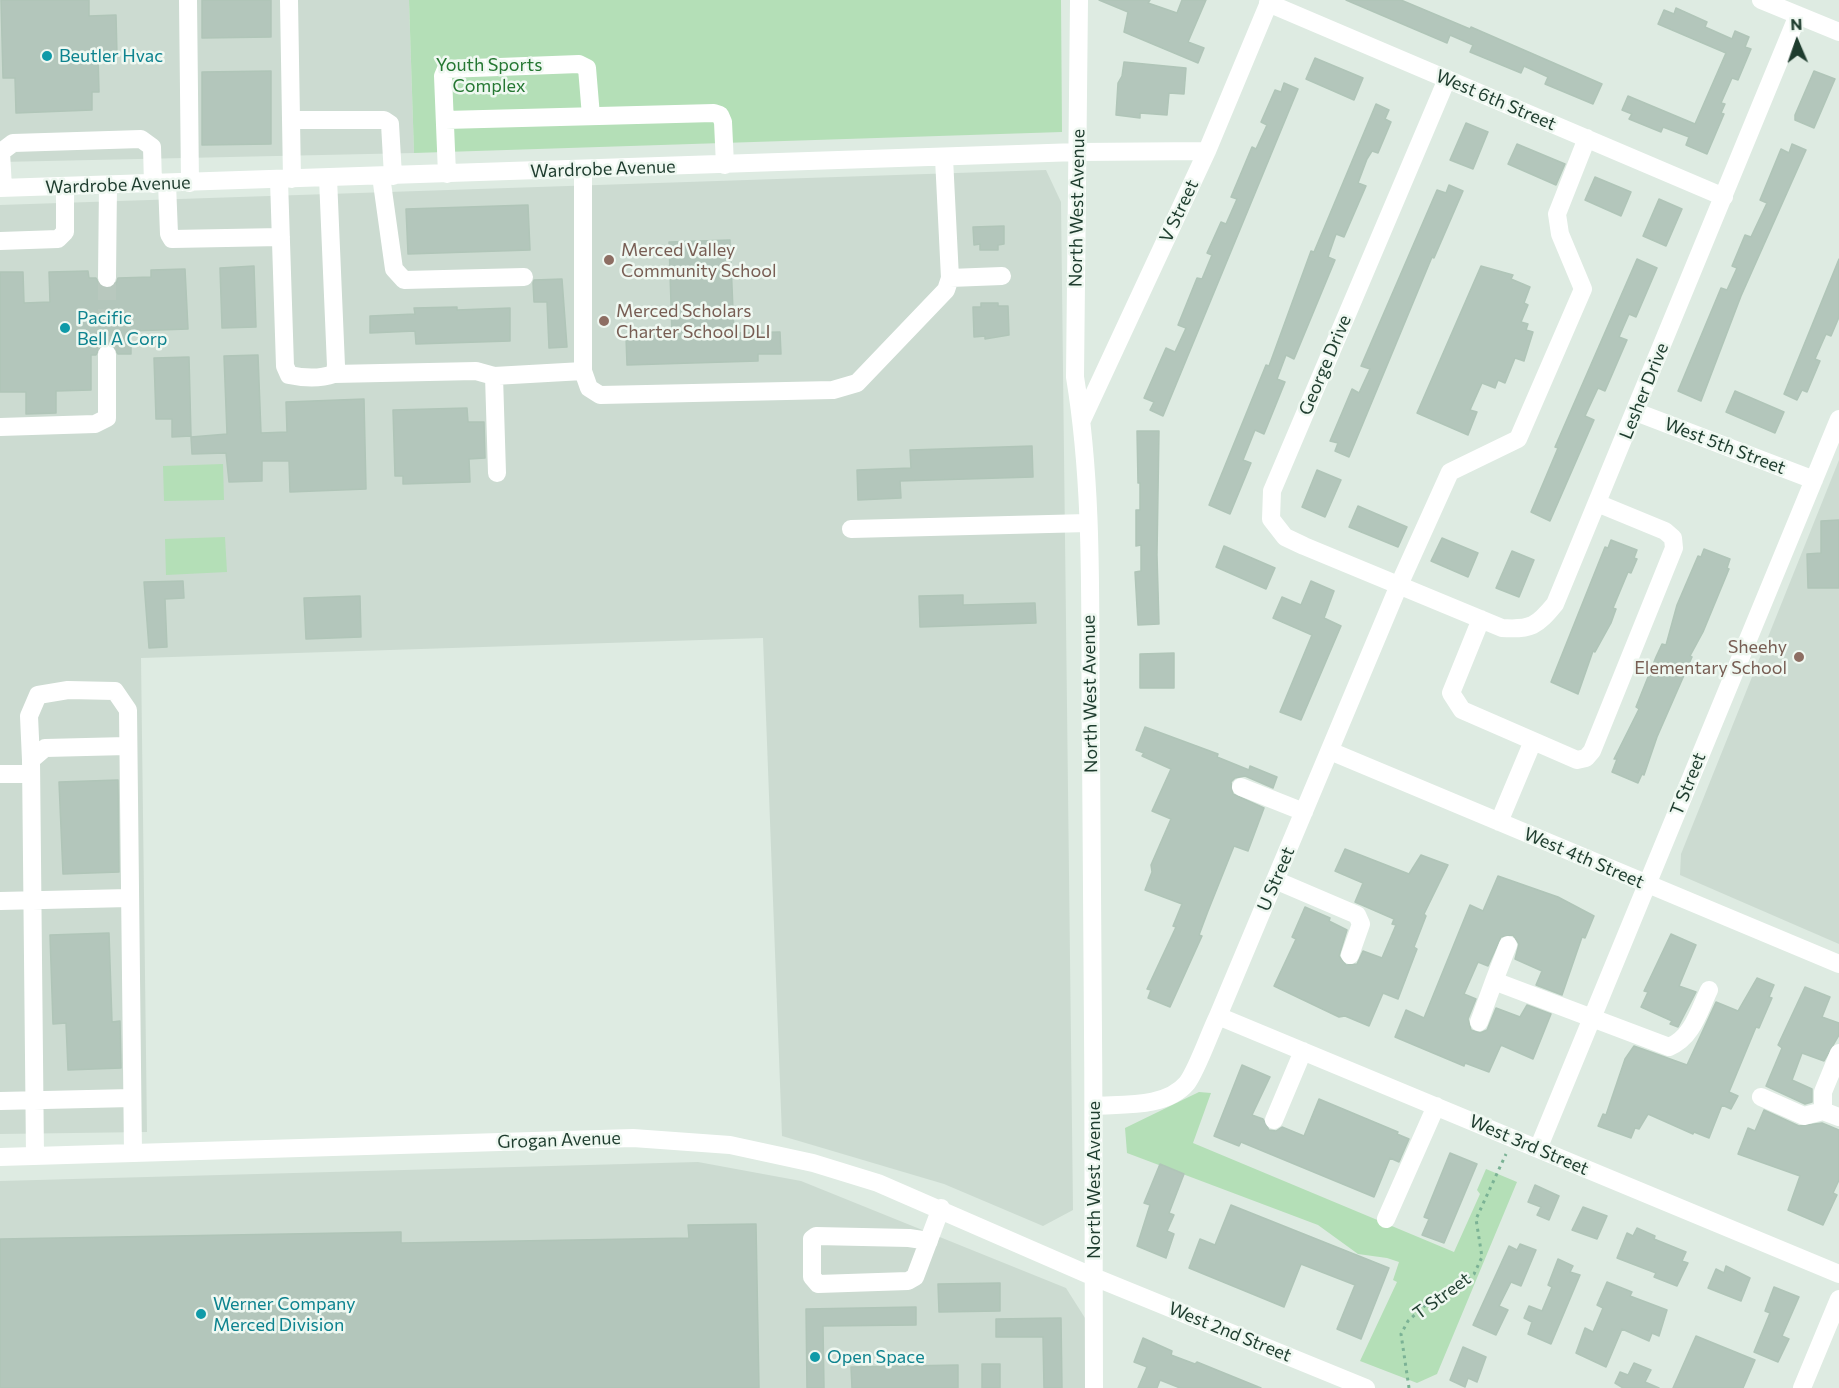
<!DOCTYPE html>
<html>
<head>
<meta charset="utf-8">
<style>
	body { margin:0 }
	#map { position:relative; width:1839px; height:1388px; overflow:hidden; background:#deebe2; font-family:Commissioner,sans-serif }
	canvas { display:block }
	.north { position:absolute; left:1767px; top:12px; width:60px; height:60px; -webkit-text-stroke:4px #eff8f1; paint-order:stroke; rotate:358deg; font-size:16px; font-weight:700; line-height:24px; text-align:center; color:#1e3c2e }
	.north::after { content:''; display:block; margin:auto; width:21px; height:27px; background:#1e3c2e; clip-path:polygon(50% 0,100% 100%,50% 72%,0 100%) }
</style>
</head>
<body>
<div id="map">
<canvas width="1839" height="1388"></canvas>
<div class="north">N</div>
</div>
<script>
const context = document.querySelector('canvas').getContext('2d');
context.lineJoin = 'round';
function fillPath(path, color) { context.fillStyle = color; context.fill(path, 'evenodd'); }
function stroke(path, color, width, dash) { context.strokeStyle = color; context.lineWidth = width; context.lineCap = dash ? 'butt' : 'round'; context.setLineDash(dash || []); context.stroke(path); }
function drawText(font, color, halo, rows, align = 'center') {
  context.font = font + ' Commissioner,sans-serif'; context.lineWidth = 5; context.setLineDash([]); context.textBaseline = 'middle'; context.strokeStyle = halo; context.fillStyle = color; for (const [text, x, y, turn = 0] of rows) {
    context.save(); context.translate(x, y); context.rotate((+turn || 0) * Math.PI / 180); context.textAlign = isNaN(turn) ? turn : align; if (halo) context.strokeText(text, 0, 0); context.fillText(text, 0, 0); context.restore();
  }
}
const built = new Path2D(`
	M0 0H409L414 153 0 162Z
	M1046 170 1061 202 1073 1210 1043 1226 944 1184 782 1136 763 638 141 658 147 1132 0 1134V205Z
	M1839 460V944L1680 875 1681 854Z
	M698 1162 801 1181 1066 1288 1085 1318V1388H0V1181Z`);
const green = new Path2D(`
	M409 0H1061L1062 132 414 153Z
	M223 464 224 500 164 501 163 466Z
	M225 537 227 572 166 575 165 539Z
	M1199 1092 1211 1093 1193 1143 1454 1252 1480 1194 1477 1190 1486 1169 1517 1182 1437 1374 1417 1383 1360 1361 1397 1282 1393 1280 1399 1262 1387 1258 1358 1254 1318 1225 1127 1153 1125 1128Z`);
const building = new Path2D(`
	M1 0H89V16L116 15 117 55H98L99 92H92V110L16 113 15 78H3Z
	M202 0H271V37L202 38Z
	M1099 0H1150L1148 3 1177 13 1182 0H1206L1188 42 1204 48 1198 63 1124 32 1128 12Z
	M1346 0H1401L1470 29 1471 27 1602 84 1593 104 1545 84 1548 77 1524 66 1521 73 1470 52 1473 45 1450 35 1447 43Z
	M1676 8 1707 22 1705 27 1732 39 1735 31 1749 37 1745 47 1751 49 1738 80 1732 78 1721 103 1725 104 1721 113 1724 114 1707 154 1686 145 1689 137 1663 127 1661 132 1629 119 1632 114 1622 110 1628 96 1695 124 1726 53 1658 24 1664 10 1674 14Z
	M1315 58 1363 78 1354 100 1306 79Z
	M1124 62 1186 68 1184 94 1169 93 1167 115 1140 113V118L1116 115 1118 83 1122 76Z
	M271 71V144L202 145V72Z
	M1814 71 1835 79 1814 128 1795 120V115Z
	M1284 83 1298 89 1163 416 1150 410 1154 402 1144 398 1166 348 1175 352 1186 328 1178 325 1197 278 1202 279 1212 255 1207 253 1221 222 1226 224 1237 199 1231 197 1252 147 1256 149 1267 125 1261 122 1275 90 1281 92Z
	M1376 104 1389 110 1385 119 1391 122 1378 153 1372 151 1367 159 1358 183 1366 186 1344 237 1336 234 1328 257 1335 260 1294 359 1286 355 1277 379 1285 382 1264 434 1255 430 1243 460 1251 463 1230 514 1209 505 1266 365 1269 366 1311 251 1314 252Z
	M1466 123 1488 132 1473 169 1450 160Z
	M1517 144 1565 164 1556 185 1508 164Z
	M1792 144 1806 150 1741 296 1701 401 1678 391 1721 288 1727 290 1737 268 1732 266 1745 235 1751 237 1767 203 1760 200 1781 149 1789 153Z
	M1595 177 1631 192 1621 216 1585 200Z
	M1449 185 1463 191 1434 258 1432 257 1349 457 1335 451 1338 443 1330 441 1352 389 1359 393 1370 369 1361 366 1437 190 1446 193Z
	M1659 199 1682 209 1666 246 1643 236Z
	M528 205 530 250 408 254 406 209Z
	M1004 226V244L998 245V250H980V244L974 245 973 227Z
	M730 240 734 333 780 332 781 354H758V361L627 365 626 337 672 335 669 242Z
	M1637 259 1657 268 1636 317 1629 314 1619 337 1627 340 1605 391 1598 388 1585 416 1594 420 1550 521 1531 512 1558 448 1555 447Z
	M1839 259V317L1831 336 1826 334 1815 359 1820 361 1807 392 1802 390 1797 400 1784 394Z
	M254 266 256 327 222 328 220 268Z
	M1481 266 1513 275 1511 279 1530 287 1524 303 1528 305 1521 322 1528 324 1526 330 1533 332 1524 361 1515 358 1505 383 1498 380 1495 388 1482 383 1470 410 1477 412 1468 435 1417 413Z
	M185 269 188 329 131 331V354H118L112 344 101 345 96 355H91V390L56 391V413L26 414V392H0V272H23L24 303 50 302 49 272 88 271 89 278H96L101 287 107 289 116 284 118 278 151 277V270Z
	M562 279 567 347 549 348 547 302H534L533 283 534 280Z
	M981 303H998V306H1008L1009 335 985 339V336L974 337 973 307H981Z
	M457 307V310L510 308V341L416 344 415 331 370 333V316L415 314 414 308Z
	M258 355 261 433 287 432 286 402 364 399 366 489 290 492 289 461H262V481L229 482 226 453 192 454 191 437 227 434 224 356Z
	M189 357 191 436 172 437V419H156L154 358Z
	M1735 391 1784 412 1775 433 1726 412Z
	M467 408 468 422H484L485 458 469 459 470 482 403 484V476H395L393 410Z
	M1137 431H1159L1157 555 1159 624 1138 625 1135 572 1141 571V545L1136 546V510H1140V483H1138Z
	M1032 446 1033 477 900 481 901 498 858 500 857 470 911 468 910 450Z
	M1317 470 1341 480 1325 517 1302 507Z
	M1358 506 1407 527 1398 547 1349 527Z
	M1839 520V588H1808L1807 554 1821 553V521Z
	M1442 538 1478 553 1468 577 1431 561Z
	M1611 540 1637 550 1634 558 1637 559 1631 573 1628 572 1613 608 1616 609 1611 623 1595 652 1593 651 1578 694 1551 682 1605 547 1608 548Z
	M1224 546 1275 568 1266 589 1216 567Z
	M1704 549 1730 559 1727 568 1729 569 1703 632 1690 656 1692 657 1657 737 1644 775 1642 774 1638 783 1612 772 1617 759H1614L1639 709 1636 707 1656 657 1662 644 1666 645 1677 605 1698 556 1701 557Z
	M1512 551 1534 560 1519 597 1496 588Z
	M183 581 184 598 165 599 167 647 149 648 144 582Z
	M1311 581 1334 591 1324 618 1341 626 1301 720 1280 712 1312 635 1273 618 1282 597 1301 605Z
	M963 595V605L1035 603 1036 623 920 627 919 596Z
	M360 596 361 637 306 639 304 598Z
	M1174 653V688H1140V654Z
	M1145 727 1218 754 1217 757 1249 770 1250 766 1277 777 1273 788 1245 776 1235 778 1231 782 1233 794 1264 808 1248 851 1234 846 1208 911 1199 935 1202 936 1170 1007 1148 998 1151 990 1147 989 1176 927 1173 926 1182 904 1145 890 1152 872 1151 865 1171 819 1152 811 1171 769 1142 756 1144 753 1136 750Z
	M118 780 119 872 63 874 59 782Z
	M1345 849 1409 874 1421 855 1448 865 1424 914 1426 916 1414 947 1417 949 1398 999 1383 993 1369 1026 1345 1016 1339 1017 1274 986 1296 939 1292 937 1305 907 1330 918 1329 921 1347 930 1339 956 1346 965 1357 964 1363 951 1382 958 1396 925 1392 924 1394 919 1355 902 1363 883 1335 871Z
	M1498 876 1558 897 1594 916 1585 938 1582 937 1562 995 1536 985 1542 971 1515 959 1519 944 1513 935 1501 937 1488 966 1478 962 1464 994 1476 999 1468 1019 1471 1030 1480 1033 1487 1030 1496 1008 1520 1017 1527 1005 1551 1014 1533 1059 1501 1045 1489 1072 1465 1063 1464 1066 1395 1037 1406 1010 1424 1018 1470 905 1483 911Z
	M109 933 112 1022 120 1021 121 1068 68 1070 66 1023 53 1024 50 935Z
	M1671 934 1696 945 1679 986 1696 992 1678 1027 1670 1024 1672 1021 1641 1007 1648 992 1644 991Z
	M1757 978 1774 985 1769 997 1772 998 1759 1028 1756 1027 1729 1092 1738 1096 1731 1109 1722 1105 1709 1138 1694 1132 1693 1134 1648 1114 1639 1129 1635 1128 1631 1138 1598 1126 1603 1114 1606 1115 1625 1059 1634 1046 1687 1065 1716 1002 1738 1011Z
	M1805 987 1830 997 1822 1017 1839 1023V1035L1824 1061 1802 1053 1792 1080 1812 1089V1102L1805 1104 1766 1086 1782 1048 1778 1045Z
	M1242 1065 1270 1077 1252 1115 1263 1119 1269 1130 1276 1131 1282 1127 1304 1136 1319 1099 1398 1132 1397 1134 1409 1139 1399 1162 1390 1158 1374 1197 1241 1142 1239 1146 1214 1136Z
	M1764 1110 1799 1126 1822 1123 1839 1130V1180L1833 1193 1837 1195 1823 1225 1788 1210 1800 1176 1738 1154 1748 1128 1755 1131Z
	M1450 1153 1477 1164 1444 1243 1422 1235 1429 1219 1424 1217Z
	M1160 1164 1184 1174 1169 1213 1174 1215 1167 1231 1174 1234 1166 1258 1137 1246 1150 1205 1144 1203Z
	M1535 1185 1559 1196 1549 1220 1537 1215 1541 1207 1528 1202Z
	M1231 1205 1389 1268 1361 1339 1337 1329 1355 1285 1301 1264 1284 1307 1189 1268 1200 1239 1215 1245Z
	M1583 1207 1607 1216 1597 1239 1572 1230Z
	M756 1224 759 1388H0V1239L401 1232V1243L689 1238 688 1225Z
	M1637 1228 1655 1236 1654 1239 1686 1252 1682 1261 1688 1263 1677 1286 1654 1277 1656 1273 1617 1258 1627 1233 1633 1236Z
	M1520 1244 1536 1250 1521 1286 1511 1282 1499 1306 1508 1310 1496 1335 1473 1325 1509 1246 1517 1250Z
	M1558 1259 1573 1266 1570 1272 1580 1275 1551 1344 1528 1334 1532 1322 1524 1318 1529 1306 1542 1311 1552 1287 1548 1285Z
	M1726 1266 1750 1278 1741 1301 1708 1288 1716 1269 1724 1273Z
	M1607 1282 1632 1292 1630 1296 1667 1310 1659 1336 1652 1333 1649 1341 1622 1329 1606 1367 1576 1353 1585 1328 1593 1332 1603 1308 1597 1305Z
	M1000 1283V1311L939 1312 938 1284Z
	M1774 1287 1799 1297 1782 1336 1789 1339 1778 1362 1754 1352 1770 1313 1765 1311Z
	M916 1307V1325L823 1326 824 1388H807L806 1309Z
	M1061 1318 1062 1388H1044L1043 1337H996V1319Z
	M1696 1336 1755 1360 1743 1388H1673Z
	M1143 1338 1172 1351 1171 1355 1195 1364 1197 1362 1261 1388H1180L1160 1380 1157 1388H1138L1147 1367 1134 1362Z
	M1463 1347 1486 1357 1477 1382 1468 1378 1465 1387 1450 1380Z
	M1634 1363 1651 1370 1645 1382 1659 1388H1623L1615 1383 1620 1372 1628 1375Z
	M982 1364H1000V1388H982Z
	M958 1365V1388H852L851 1367Z`);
const minorTunnel = new Path2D(`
	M107 354V278`);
const path = new Path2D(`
	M1409 1388 1401 1334 1408 1321 1427 1304 1474 1274 1482 1257 1476 1219 1506 1154`);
const minor = new Path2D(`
	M188 0 190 183
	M289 0 292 179
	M1079 0 1075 377C1095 498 1089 625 1091 747 1093 961 1094 1174 1094 1388
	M1761 0 1839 32
	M1268 3 1724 197
	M1447 79 1272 491 1271 519 1285 537 1304 546 1502 628C1531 630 1537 626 1555 604L1798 15
	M291 120H384L390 124 393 176
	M445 120 714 113 720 115 723 122 725 165
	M583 170V371L589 388 600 395 833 390 857 383 946 290 950 278 944 158
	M447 174 443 76 446 69 579 64 587 68 591 116
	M381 176 394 269 404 280 524 277
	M279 180 285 366 289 375C303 378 320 379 334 374L336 366 328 178
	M167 183 169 234 172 239 281 237
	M0 188 1078 152 1207 151
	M3 188 1 152 13 143 141 139 152 147 153 184
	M0 241 58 239 65 232V186
	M107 278 108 185
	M950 278 1002 276
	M334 374 476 371 494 376 583 371
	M494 376 497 473
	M1636 412 1814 480
	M1082 420 1207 151 1270 0
	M0 427 95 424 107 418V354
	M851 529 1088 523
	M1481 619 1451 693 1462 710 1577 760 1586 758 1592 751 1674 548 1673 538 1665 531 1597 503
	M1330 751 1839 964
	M31 760 29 716 38 695 68 690 115 691 128 710 133 1153
	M0 774H31
	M1241 787 1304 812
	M1499 822 1533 741
	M1275 880 1357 915 1361 924 1350 955
	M0 901 129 898
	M1494 981 1508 945
	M1218 1016 1839 1274
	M1479 1022 1494 981 1669 1047C1692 1038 1699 1011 1709 990
	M1761 1097 1804 1116 1823 1111 1839 1117
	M0 1101 132 1098
	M1095 1106C1124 1104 1166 1108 1187 1083 1197 1070 1210 1032 1218 1016L1399 585 1450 472 1518 439 1583 289 1560 234 1557 214 1587 138
	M1823 1111V1092L1839 1053
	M1274 1120 1303 1051
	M1538 1149 1839 419
	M35 1156 31 760 45 748 127 746
	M0 1157 633 1138 730 1145 813 1163 878 1183 1094 1277 1366 1388
	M1386 1219 1436 1106
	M929 1241 909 1238 816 1236 812 1239V1277L818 1284 908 1281 915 1277 941 1208
	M1802 1388 1839 1299`);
const markers = [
	[47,56,6,"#0f9aa8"],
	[609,260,6,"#8d6e63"],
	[604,321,6,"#8d6e63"],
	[65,328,6,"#0f9aa8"],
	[1799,657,6,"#8d6e63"],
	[201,1314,6,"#0f9aa8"],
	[815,1357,6,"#0f9aa8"]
];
const cultureNames = [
	["Beutler Hvac",59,56],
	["Pacific",77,318],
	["Bell A Corp",77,339],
	["Werner Company",213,1304],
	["Merced Division",213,1325],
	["Open Space",827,1357]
];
const parkNames = [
	["Youth Sports",489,65],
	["Complex",489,86]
];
const streetNames = [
	["West 6th Street",1496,100,23],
	["Wardrobe Avenue",603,169,-2],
	["Wardrobe Avenue",118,185,-2],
	["North West Avenue",1077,208,-89],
	["V Street",1179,211,-65],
	["George Drive",1325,365,-67],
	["Lesher Drive",1644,391,-68],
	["West 5th Street",1725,446,21],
	["North West Avenue",1090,694,-91],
	["T Street",1688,784,-68],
	["West 4th Street",1584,858,23],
	["U Street",1276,879,-67],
	["Grogan Avenue",559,1140,-2],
	["West 3rd Street",1529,1145,23],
	["North West Avenue",1094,1180,-90],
	["T Street",1442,1296,-36],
	["West 2nd Street",1230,1332,22]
];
const educationNames = [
	["Merced Valley",621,250],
	["Community School",621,271],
	["Merced Scholars",616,311],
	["Charter School DLI",616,332],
	["Sheehy",1787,647,"right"],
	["Elementary School",1787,668,"right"]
];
fillPath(built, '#ccdbd1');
fillPath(green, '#b4dfb7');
fillPath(building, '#b3c6bb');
stroke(building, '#b0c5b8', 1.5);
stroke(minorTunnel, '#b8c8be', 18, [18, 9]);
stroke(path, '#7bb295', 3, [3, 4.5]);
stroke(minor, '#fff', 18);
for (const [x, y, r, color] of markers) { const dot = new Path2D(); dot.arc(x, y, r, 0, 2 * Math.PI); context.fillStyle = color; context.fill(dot); stroke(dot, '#eff8f1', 2); }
drawText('18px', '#0d838f', '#eff8f1', cultureNames, 'left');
drawText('18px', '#257732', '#eff8f1', parkNames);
drawText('18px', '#1e3c2e', '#eff8f1', streetNames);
drawText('18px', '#785e54', '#eff8f1', educationNames, 'left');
</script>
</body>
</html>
